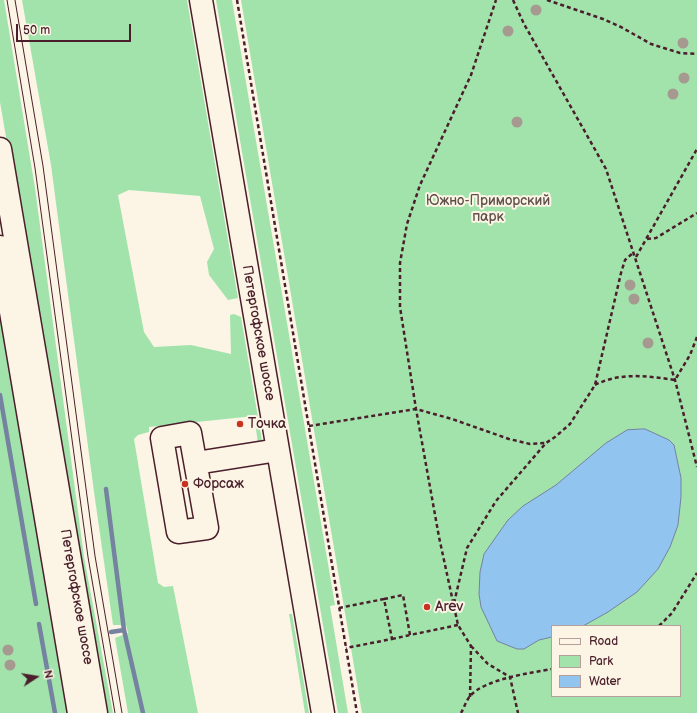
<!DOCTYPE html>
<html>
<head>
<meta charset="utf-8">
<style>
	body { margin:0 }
	#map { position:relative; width:697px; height:713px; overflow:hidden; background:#fcf5e5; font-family:"Balsamiq Sans",sans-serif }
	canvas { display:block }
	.legend { position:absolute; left:551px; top:625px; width:130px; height:72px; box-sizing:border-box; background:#fcf5e5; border:1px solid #b59f9b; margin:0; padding:5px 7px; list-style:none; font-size:12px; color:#4a1f2b }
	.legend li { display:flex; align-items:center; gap:8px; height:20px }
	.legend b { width:20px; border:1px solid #b59f9b }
	.north { position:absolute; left:16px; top:657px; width:40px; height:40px; -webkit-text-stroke:3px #fcf5e5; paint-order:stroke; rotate:78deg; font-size:11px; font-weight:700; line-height:16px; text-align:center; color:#4a1f2b }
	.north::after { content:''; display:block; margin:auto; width:14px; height:18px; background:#4a1f2b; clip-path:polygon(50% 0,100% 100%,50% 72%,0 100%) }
	.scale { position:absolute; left:16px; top:24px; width:115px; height:18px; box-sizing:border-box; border:2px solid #4a1f2b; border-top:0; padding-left:5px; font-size:12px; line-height:14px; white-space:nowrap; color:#4a1f2b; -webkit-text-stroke:3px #fcf5e5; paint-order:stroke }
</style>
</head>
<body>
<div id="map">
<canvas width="697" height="713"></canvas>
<ul class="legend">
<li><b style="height:5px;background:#fcf5e5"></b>Road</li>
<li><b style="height:11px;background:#a2e3ac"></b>Park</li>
<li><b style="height:11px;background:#91c4ee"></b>Water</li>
</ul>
<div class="north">N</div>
<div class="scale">50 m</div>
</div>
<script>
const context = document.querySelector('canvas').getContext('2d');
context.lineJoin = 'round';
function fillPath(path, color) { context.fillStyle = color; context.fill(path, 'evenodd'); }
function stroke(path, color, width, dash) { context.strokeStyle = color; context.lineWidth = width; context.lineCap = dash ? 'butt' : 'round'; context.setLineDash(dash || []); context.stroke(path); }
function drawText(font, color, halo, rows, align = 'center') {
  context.font = font + ' "Balsamiq Sans",sans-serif'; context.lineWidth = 4; context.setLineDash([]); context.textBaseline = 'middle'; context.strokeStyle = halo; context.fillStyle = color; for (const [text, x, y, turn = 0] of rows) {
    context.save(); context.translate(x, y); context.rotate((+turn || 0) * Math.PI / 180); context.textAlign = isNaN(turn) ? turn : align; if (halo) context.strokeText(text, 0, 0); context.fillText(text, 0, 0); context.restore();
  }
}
const green = new Path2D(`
	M0 0H4L35 188 84 557 113 713H105L0 102Z
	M22 0H187L238 298 228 300 209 275 207 262 214 249 200 196 129 190 118 195 144 332 154 347 191 345 231 354 230 315 234 314 241 317 262 441 263 444 258 443 254 416 149 427V432L138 435 134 439 158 583 164 587 173 586 198 713H128L115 638 128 633 126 625H113L94 492 51 165Z
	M216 0H232L335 605 330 606 348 713H338Z
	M241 0H697V713H362ZM552 626H680V696H552Z
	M0 292 72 713H0Z
	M289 614H292L309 713H305Z`);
const water = new Path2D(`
	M645 429 669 440 674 445 681 478V497L678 525 670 547 658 569 637 592 608 612 583 626H552V637L539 640 524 649H517L497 641 481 607 479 594 480 572 484 554 498 534 508 520 523 506 556 485 606 443 627 430Z`);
const stream = new Path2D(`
	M0 395 36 604
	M106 489 124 630 111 632
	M39 624 55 713
	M124 630 143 713`);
const path = new Path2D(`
	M237 0 357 713
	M513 0 524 24 606 169 675 380 697 467
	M547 0 603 19 621 27 651 44 680 53 697 54
	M647 239 656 238 697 213
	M636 257 697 149
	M595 385C620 372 648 376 675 380L690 355 697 337
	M309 426 416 409 452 419 509 439 530 444 545 443
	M384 599 403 595 410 635 458 625
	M454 603 467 548 496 501 546 443 555 437 570 424 595 385 621 273 625 260 634 252
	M339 608 384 599 392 639 346 648
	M659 626 672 613 697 573
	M392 639 410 635
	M471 646 488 664 510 677 518 713
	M470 697 471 646 458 625 439 537 416 409 400 307V263L407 224 420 185 471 75 496 0
	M461 713C464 708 466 701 470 696 485 679 530 673 552 669`);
const minor = new Path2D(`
	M201 0 323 713
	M190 433 207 528 178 532 162 438Z
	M196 463 278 450`);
const major = new Path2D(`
	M0 149 96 713
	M0 247 79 713`);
const tram = new Path2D(`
	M7 0 35 168 88 557 115 713
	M15 0 43 166 95 556 122 713`);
const trees = [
	[536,10],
	[508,31],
	[683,43],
	[684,78],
	[673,94],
	[517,122],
	[630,285],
	[634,299],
	[648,343],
	[8,650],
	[10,665]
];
const markers = [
	[240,424,4,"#c8321e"],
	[185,484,4,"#c8321e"],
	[427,607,4,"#c8321e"]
];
const parkNames = [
	["Южно-Приморский",488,201],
	["парк",488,217]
];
const streetNames = [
	["Петергофское шоссе",258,333,80],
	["Петергофское шоссе",76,597,80]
];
const poiNames = [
	["Точка",248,424],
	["Форсаж",193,484],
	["Arev",435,607]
];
fillPath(green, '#a2e3ac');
fillPath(water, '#91c4ee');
stroke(water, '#7582a0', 1);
stroke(stream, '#7582a0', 4.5);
stroke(minor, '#4a1f2b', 25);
stroke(major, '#4a1f2b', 25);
stroke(path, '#4a1f2b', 2.5, [4, 3]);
stroke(minor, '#fcf5e5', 22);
stroke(major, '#fcf5e5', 22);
stroke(tram, '#4a1f2b', 1);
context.fillStyle = '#a69a90';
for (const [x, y] of trees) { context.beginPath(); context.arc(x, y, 5.5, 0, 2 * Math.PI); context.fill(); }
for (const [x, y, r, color] of markers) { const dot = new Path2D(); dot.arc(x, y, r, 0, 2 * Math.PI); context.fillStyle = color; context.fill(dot); stroke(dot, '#fcf5e5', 1.5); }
drawText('14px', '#60504b', '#fcf5e5', parkNames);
drawText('14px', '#4a1f2b', '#fcf5e5', streetNames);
drawText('14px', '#4a1f2b', '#fcf5e5', poiNames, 'left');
</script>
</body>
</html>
